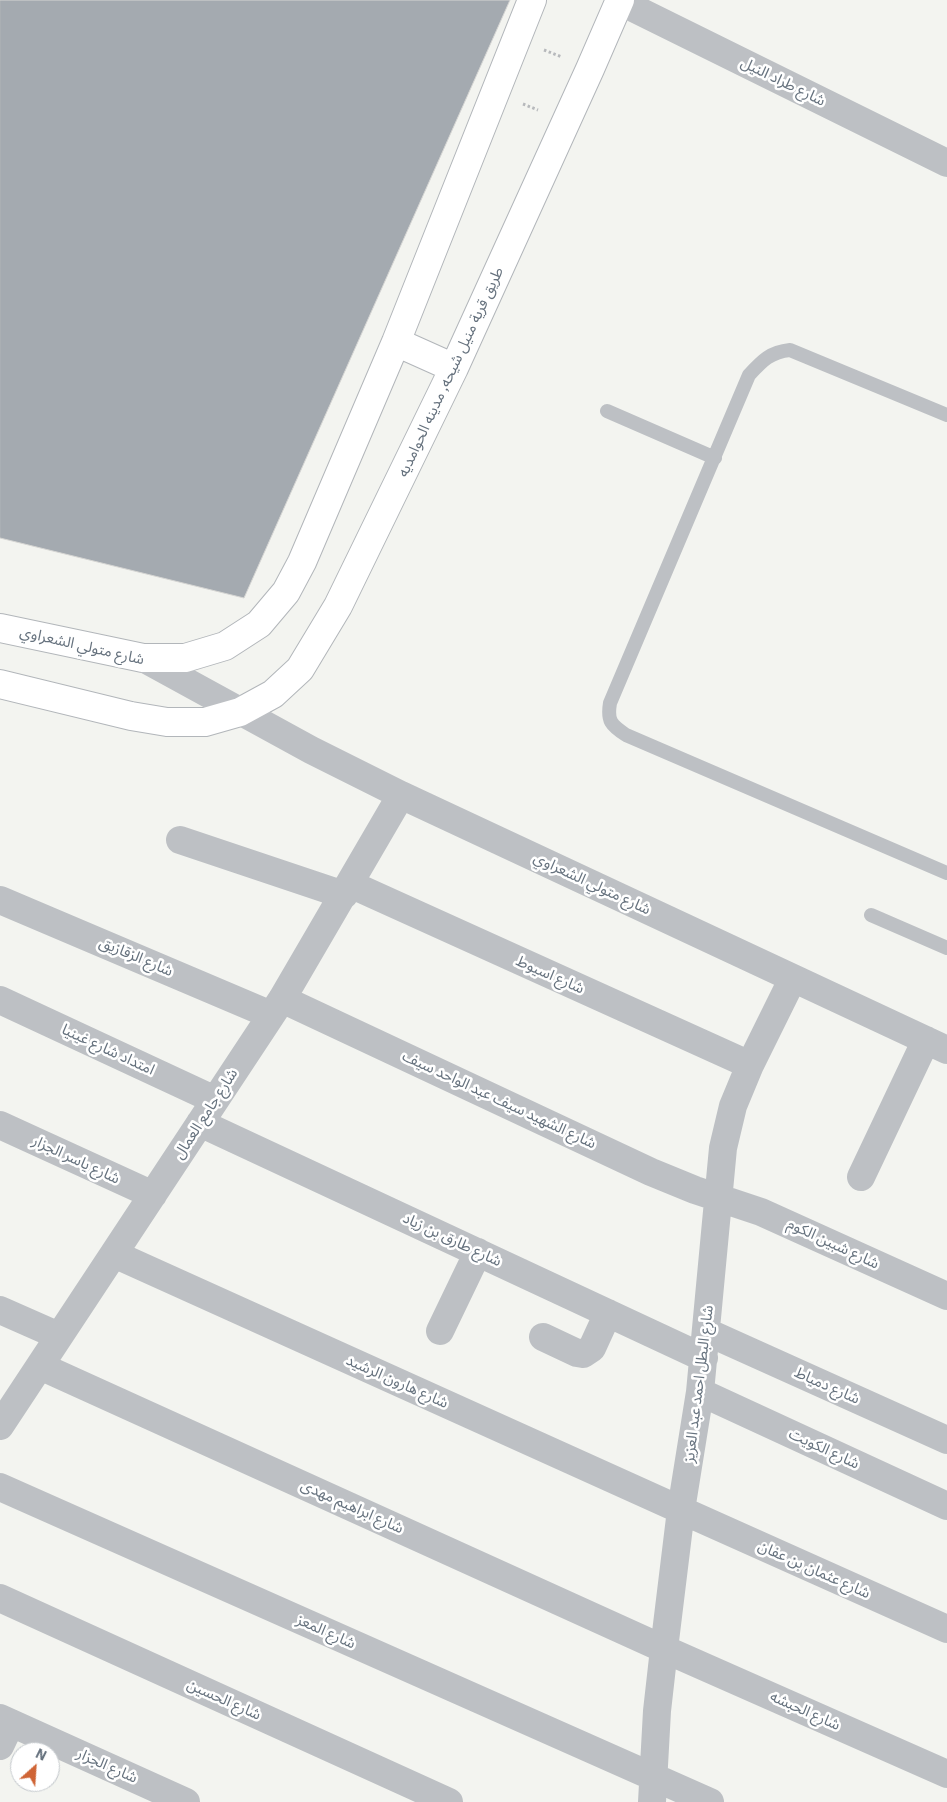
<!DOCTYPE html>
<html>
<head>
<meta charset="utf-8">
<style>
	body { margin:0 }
	#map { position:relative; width:947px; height:1802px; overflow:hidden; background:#f3f4f0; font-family:"IBM Plex Sans",sans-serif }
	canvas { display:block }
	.north { position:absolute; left:10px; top:1742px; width:50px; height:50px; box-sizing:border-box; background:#fff; border:1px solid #c2c7cb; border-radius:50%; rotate:26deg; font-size:14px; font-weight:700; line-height:20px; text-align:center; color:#66727e }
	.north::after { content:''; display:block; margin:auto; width:18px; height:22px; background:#cf6435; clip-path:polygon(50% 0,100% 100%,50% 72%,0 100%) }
</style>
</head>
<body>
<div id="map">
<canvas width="947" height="1802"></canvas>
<div class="north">N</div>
</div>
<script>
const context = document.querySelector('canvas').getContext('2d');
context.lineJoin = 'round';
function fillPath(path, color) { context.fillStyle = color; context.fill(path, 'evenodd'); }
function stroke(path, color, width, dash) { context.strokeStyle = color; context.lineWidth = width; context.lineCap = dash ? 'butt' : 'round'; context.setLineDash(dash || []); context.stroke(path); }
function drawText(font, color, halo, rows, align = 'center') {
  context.font = font + ' "IBM Plex Sans","Noto Sans Arabic",sans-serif'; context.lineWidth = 5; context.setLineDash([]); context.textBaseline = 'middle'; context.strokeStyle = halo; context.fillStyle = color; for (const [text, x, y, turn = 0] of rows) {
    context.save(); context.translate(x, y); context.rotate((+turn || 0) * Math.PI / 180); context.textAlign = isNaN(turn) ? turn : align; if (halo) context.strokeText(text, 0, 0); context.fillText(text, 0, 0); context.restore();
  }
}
const building = new Path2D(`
	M0 0H510L244 598 0 538Z`);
const path = new Path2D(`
	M544 50 562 57
	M523 104 538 110`);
const service = new Path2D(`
	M607 411 715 458
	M947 415 790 350C770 352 762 361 749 375L610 703C607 721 611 725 626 735L947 873
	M871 915 947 948`);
const minor = new Path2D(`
	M619 1 947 163
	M143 658 311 750 401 795 947 1050
	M180 840 344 895
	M350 884 750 1065
	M0 900 271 1015
	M282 999 651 1172 695 1190 761 1212 947 1296
	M0 1000 215 1100
	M200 1123 704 1358
	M0 1125 153 1195
	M861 1177 926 1040
	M114 1254 681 1510 947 1629
	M0 1310 59 1336
	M440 1331 478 1252
	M707 1332 947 1440
	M543 1337 577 1353 583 1354 592 1348 608 1313
	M40 1366 664 1649 947 1774
	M700 1392 947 1506
	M0 1426 282 999 401 795
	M0 1487 710 1802
	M0 1598 449 1802
	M0 1718 186 1802
	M0 1746 11 1723
	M652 1802 657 1711 664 1649 681 1510 700 1392 723 1148 733 1106 750 1065 793 978`);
const secondary = new Path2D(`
	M396 342 454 368
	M0 628 143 658H185L225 646 259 624 286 592 302 562 396 342 532 0
	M0 684 131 716 167 722H205L240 712 273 694 300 669 338 606 454 368 590 69 620 0`);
const streetNames = [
	["شارع طراد النيل",783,82,26],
	["طريق قرية منيل شيحه, مدينه الحوامديه",451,372,-65],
	["شارع متولي الشعراوي",82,646,13],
	["شارع متولي الشعراوي",592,884,25],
	["شارع الزقازيق",136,957,23],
	["شارع اسيوط",550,975,24],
	["امتداد شارع غينيا",108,1050,25],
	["شارع الشهيد سيف عبد الواحد سيف",499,1100,25],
	["شارع جامع العمال",206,1114,-57],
	["شارع ياسر الجزار",76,1160,25],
	["شارع طارق بن زياد",452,1240,25],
	["شارع شبين الكوم",833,1244,25],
	["شارع هارون الرشيد",397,1382,24],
	["شارع البطل احمد عبد العزيز",699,1384,-83],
	["شارع دمياط",827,1386,24],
	["شارع الكويت",824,1449,25],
	["شارع ابراهيم مهدى",352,1507,24],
	["شارع عثمان بن عفان",814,1570,24],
	["شارع المعز",326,1632,24],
	["شارع الحسين",224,1700,24],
	["شارع الحبشه",805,1711,24],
	["شارع الجزار",107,1766,24]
];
fillPath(building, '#a4aab0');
stroke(building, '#d5d5d3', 1);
stroke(secondary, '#b2b6ba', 30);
stroke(path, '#b7b9bc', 3, [2.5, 2.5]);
stroke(service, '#bdc0c4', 14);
stroke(minor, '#bdc0c4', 28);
stroke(secondary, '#fff', 28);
drawText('15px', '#66727e', '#fff', streetNames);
</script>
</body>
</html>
